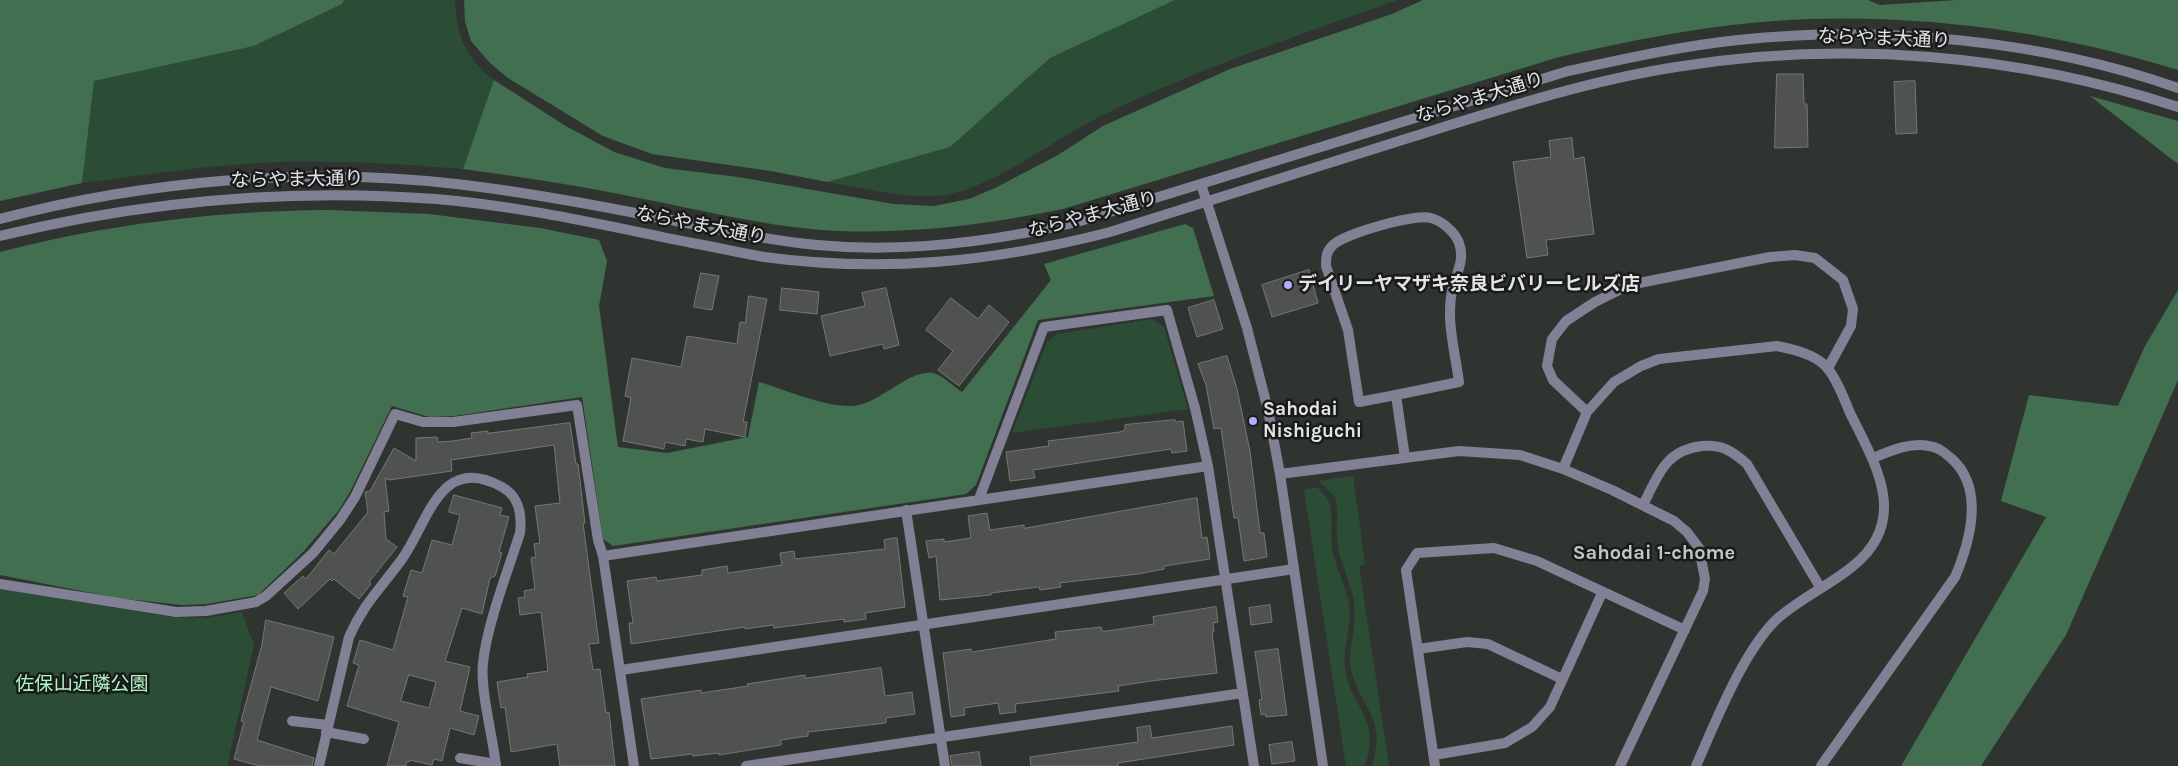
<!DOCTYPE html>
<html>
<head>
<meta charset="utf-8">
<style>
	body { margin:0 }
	canvas { display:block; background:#303431 }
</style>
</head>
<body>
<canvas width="2178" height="766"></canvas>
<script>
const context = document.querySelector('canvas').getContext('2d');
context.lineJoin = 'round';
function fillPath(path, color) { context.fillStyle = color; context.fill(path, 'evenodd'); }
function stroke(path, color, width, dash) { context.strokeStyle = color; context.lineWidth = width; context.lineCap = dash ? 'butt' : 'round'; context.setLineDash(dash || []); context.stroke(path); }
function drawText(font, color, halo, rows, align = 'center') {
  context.font = font + ' Karla,"Noto Sans JP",sans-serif'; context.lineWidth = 5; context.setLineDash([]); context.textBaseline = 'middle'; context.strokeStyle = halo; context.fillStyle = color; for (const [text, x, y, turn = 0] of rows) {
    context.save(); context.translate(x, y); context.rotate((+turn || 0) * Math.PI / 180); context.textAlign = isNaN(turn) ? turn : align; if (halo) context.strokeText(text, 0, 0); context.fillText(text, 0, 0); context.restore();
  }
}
const green = new Path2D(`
	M344 0H455C456 35 466 59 494 80L463 169C400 164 337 160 274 162 209 165 145 175 82 183L93 81 254 46 342 4Z
	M1175 0H1397C1295 37 1192 70 1095 119 1048 143 988 192 936 196 903 199 861 187 827 182L950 147 1050 58Z
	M1152 319 1164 327 1188 409 1012 433 1047 342 1057 334Z
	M1353 476 1365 564 1359 566 1389 766H1372C1388 718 1360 708 1351 669 1347 650 1356 632 1355 613 1354 587 1343 571 1338 547 1335 531 1339 515 1336 498L1319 481Z
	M1317 487C1322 493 1328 497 1330 505 1333 518 1330 534 1332 547 1335 570 1349 589 1350 613 1350 630 1343 648 1345 666 1349 709 1382 714 1365 766H1346L1304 490Z
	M0 589 170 617 206 618 242 612 254 645 227 766H0Z`);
const forest = new Path2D(`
	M0 0H344L342 4 254 46 94 81 82 183 0 201Z
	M464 0H1175L1050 58 950 147 827 182 771 171 652 154 603 136 508 78 490 63 471 41 465 22Z
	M1423 0H1868L1880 5 1957 0H2178V70C2060 33 1933 15 1809 19 1724 22 1641 38 1559 57L1063 209C989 224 915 234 839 231 770 228 702 210 634 197 577 185 520 177 463 169L494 80 564 125 614 152 665 168 738 177 894 204 934 206 969 199 995 188 1058 155 1103 126 1230 69 1392 14Z
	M2090 96 2178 121V164Z
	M328 210 429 214 540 228 599 240 607 261 599 306 618 447 667 453 748 437 759 382C786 390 824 407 852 406 879 405 908 369 933 373 942 375 954 387 962 392L1051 280 1044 264 1185 224 1193 228 1214 296 1038 320 976 485 966 494 613 546 603 539 582 397 454 416 429 417 392 406 350 492 339 510 303 552 258 595 207 604 182 605 117 598 0 575V252C107 224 217 211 328 210Z
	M2178 290V380L2066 635 1981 766H1901L2046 517 2001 501 2029 395 2118 406 2145 346Z`);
const building = new Path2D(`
	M1777 74H1803L1804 104H1807L1808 147 1775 148Z
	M1915 81 1917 133 1896 134 1894 82Z
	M1572 138 1574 159 1584 157 1594 234 1546 240 1548 255 1527 258 1513 162 1551 157 1549 141Z
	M1309 270 1318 303 1272 317 1262 285Z
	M701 273 719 276 712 310 694 307Z
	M782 288 819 292 817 314 780 310Z
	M886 288 899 345 884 349 883 344 830 356 821 316 865 306 862 293Z
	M749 296 767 299 743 422H747L745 437 705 429 703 442 686 439 685 446 665 442 664 449 623 441 631 398 625 396 632 358 681 367 687 336 737 344 740 322 745 323Z
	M951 298 978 319 989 305 1009 322 959 386 938 370 953 351 926 330Z
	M1214 300 1223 329 1197 337 1188 308Z
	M1227 356 1237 389 1250 451 1260 533H1264L1267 557 1244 561 1238 518H1234L1221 428 1214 429 1206 385 1198 364Z
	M1175 420 1176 422 1183 421 1187 451 1172 453 1171 449 1033 470 1035 478 1010 481 1006 452 1049 446 1048 441 1120 432 1125 430V425Z
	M570 423 576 464H578L585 523H583L599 643 589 644 593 670 600 669 606 713 609 712 615 766H560L557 744 511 752 505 707 501 708 497 682 528 677 527 674 548 671 541 612 520 615 518 598 525 597 524 591 535 589 531 558 536 557 534 544 540 543 535 506 560 503 554 445 451 460 452 471 389 480 385 478 389 511 384 512 386 539 397 547 369 582 371 584 359 599 334 579 332 581 330 579 298 609 284 593 303 576 306 579 329 550 334 554 368 512 365 492 370 491 394 448 416 461V438L437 437 438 442 453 441 472 438 471 433 488 431V433Z
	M454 495 502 508 500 515 509 517 499 552 502 553 495 576 490 578 482 614 462 608 445 661 470 667 460 711 479 716 474 735 450 728 442 761 434 759 432 765 410 760 409 762H406V766H387L399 722 347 706 359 665 353 663 360 640 393 650 408 597 403 596 411 570 422 573 432 540 452 545 460 515 449 512ZM409 675 436 682 429 708 401 701Z
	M1197 498 1202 538 1207 537 1210 559 1164 566V569L1138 574 1067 582 1060 583 1061 587 1040 590 1039 587 991 593V595L940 600 936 556 929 558 926 541 944 539V542L971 538 968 516 987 513 990 530 1024 525V528Z
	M897 538 905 607 865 613 866 619 844 622V619L774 628 773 625 745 629V627L631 644 629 623H633L627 581 656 577 657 581 702 575V570L727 566 728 573 782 565 780 553 794 551 795 559 885 549 884 540Z
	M1270 605 1272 622 1251 625 1249 608Z
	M1216 607 1218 622 1213 623 1214 632H1212L1217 673 1151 681 1118 686 1119 691 1015 704 1016 712 1000 714 998 703 964 708 965 715 951 717 943 653 971 649 972 652 1056 639 1055 632 1101 627 1102 631H1107L1154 624 1153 617Z
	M266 620 334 637 318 701 271 687 257 740 314 758 312 766H260L234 759 244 722 241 721 262 645Z
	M1278 649 1287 715 1266 717 1265 714 1261 715 1259 700 1262 699 1255 652Z
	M881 668 885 696 912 692 915 714 886 718V723L808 732V736L781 740V745L719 755V753L693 756 692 754 651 759 641 699 701 690V693L748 686 747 684 805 675V678Z
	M1150 726 1152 738 1232 726 1234 745 1118 763V766H1031L1030 757 1138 742 1137 728Z
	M1292 742 1295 761 1272 764 1269 745Z
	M979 752 981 766H952L950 756Z`);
const minor = new Path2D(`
	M1396 395 1459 382C1455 351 1445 318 1453 287 1457 272 1465 259 1459 243 1455 232 1442 221 1431 218 1416 213 1344 234 1333 245 1326 251 1326 258 1326 266L1348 330 1359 402 1396 395 1405 458
	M1587 412 1553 380 1547 366 1552 339 1566 321 1595 302 1629 285 1770 257 1795 255 1815 258 1843 280 1853 309 1851 326 1828 368
	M1563 469 1587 412 1614 382 1641 366 1659 359 1777 346C1793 349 1818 355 1828 369 1838 381 1844 399 1850 413 1876 465 1910 520 1853 566 1830 585 1801 598 1778 618 1744 649 1715 723 1696 766
	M1280 474 1459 451 1520 455 1563 469 1612 490 1674 521 1687 532 1699 548 1705 579 1703 591 1620 766
	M979 499 1044 327 1167 310 1195 408 1208 466 1254 766
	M1643 505C1658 476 1665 450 1702 446 1722 444 1732 451 1747 464L1820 587
	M906 510 945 766
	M603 556 1208 466
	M0 584 176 612 206 611 256 602 266 596 313 553 340 520 355 497 395 414 423 422H453L577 405 598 540 603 556 634 766
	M1418 649 1467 642 1488 644 1562 679
	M621 670 1294 569
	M292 721 328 725
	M326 732 364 739
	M1434 755 1505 743 1532 727 1550 707 1602 593
	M460 758 496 764
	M319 766 349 637C364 603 381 588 402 559 428 523 440 452 502 487 520 497 522 515 520 533 508 571 487 624 483 663 480 690 493 737 496 766
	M746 766 1243 693
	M1435 766 1406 570 1417 553 1494 548 1537 561 1685 630
	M1821 766 1955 577C1970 542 1985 489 1952 459 1945 453 1938 447 1929 446 1910 442 1890 451 1873 458`);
const tertiary = new Path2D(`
	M1201 184 1247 328 1268 410 1280 474 1323 766
	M0 219C144 181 308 166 456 184 527 192 596 205 666 219 717 229 766 240 817 245 904 253 993 242 1077 222L1568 71C1624 59 1681 46 1738 40 1881 25 2042 40 2178 88
	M0 236C143 201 289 188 436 199 522 206 607 226 692 243 716 247 740 253 764 257 883 273 994 262 1110 232 1211 200 1313 168 1415 136 1501 109 1587 81 1676 67 1844 40 2017 54 2178 107`);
const markers = [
	[1288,285,5,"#b3adf9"],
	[1253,421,5,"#b3adf9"]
];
const streetNames = [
	["ならやま大通り",1884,39,2],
	["ならやま大通り",1480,98,-17],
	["ならやま大通り",297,180,-1],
	["ならやま大通り",1093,215,-15],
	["ならやま大通り",701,226,11]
];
const poiNames = [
	["デイリーヤマザキ奈良ビバリーヒルズ店",1298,285],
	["Sahodai",1263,410],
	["Nishiguchi",1263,432]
];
const parkNames = [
	["佐保山近隣公園",82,685]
];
const neighbourhoodNames = [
	["Sahodai 1-chome",1654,553]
];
fillPath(green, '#2b4d35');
fillPath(forest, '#426f4f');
fillPath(building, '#4f524f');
stroke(building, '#747875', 1);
stroke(minor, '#818095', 10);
stroke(tertiary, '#818095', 10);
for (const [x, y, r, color] of markers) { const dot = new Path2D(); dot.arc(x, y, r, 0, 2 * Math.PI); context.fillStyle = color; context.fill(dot); stroke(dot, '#191b1a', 2); }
drawText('19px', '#e3e5e4', '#191b1a', streetNames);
drawText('bold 19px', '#e3e5e4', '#191b1a', poiNames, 'left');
drawText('19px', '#adf5c1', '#191b1a', parkNames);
drawText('bold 20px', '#c3c7c4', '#191b1a', neighbourhoodNames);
</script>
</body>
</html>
